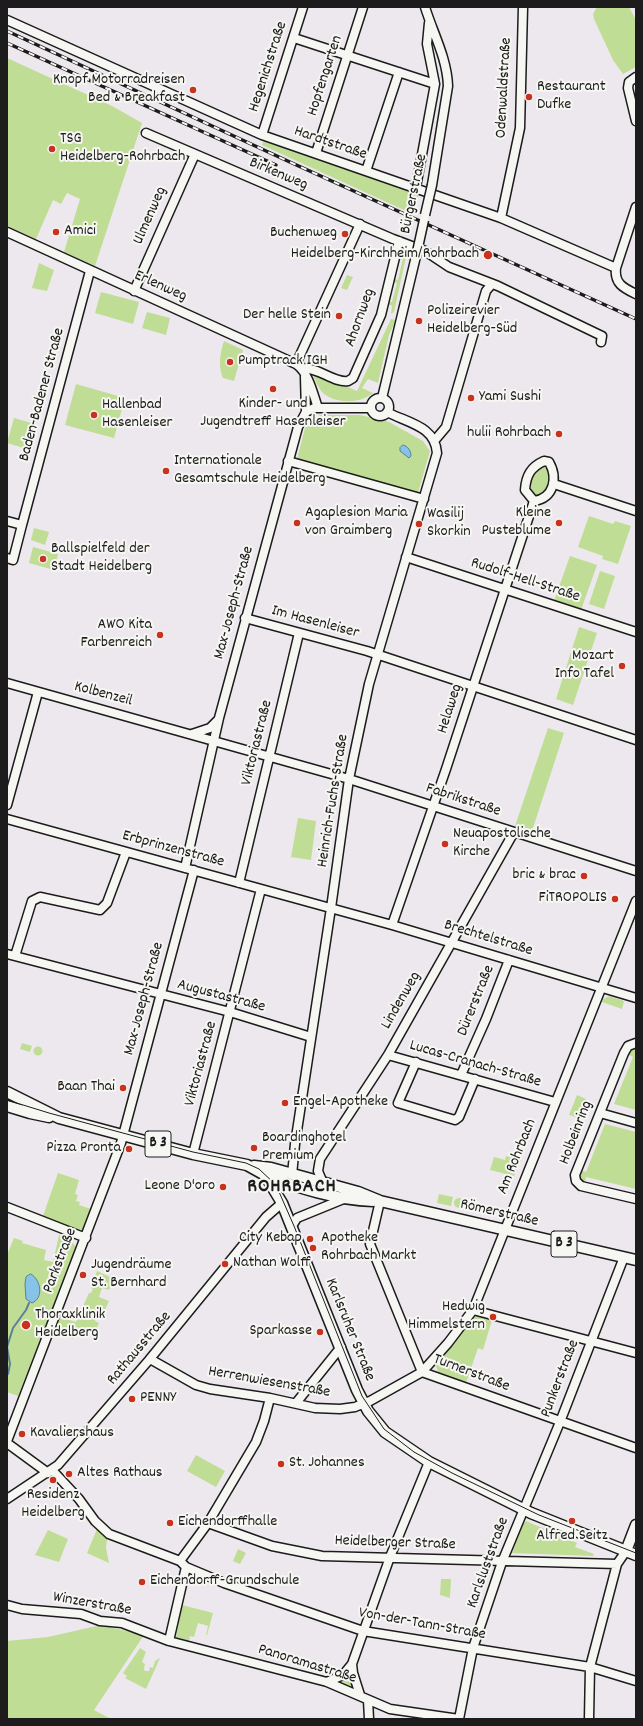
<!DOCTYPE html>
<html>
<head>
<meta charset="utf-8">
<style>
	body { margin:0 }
	#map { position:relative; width:643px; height:1726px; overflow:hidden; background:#ede8ee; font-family:Dekko,sans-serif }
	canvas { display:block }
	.frame { position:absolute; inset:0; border:8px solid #1c1c1c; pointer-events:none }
</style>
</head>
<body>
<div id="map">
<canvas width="643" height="1726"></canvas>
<div class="frame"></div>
</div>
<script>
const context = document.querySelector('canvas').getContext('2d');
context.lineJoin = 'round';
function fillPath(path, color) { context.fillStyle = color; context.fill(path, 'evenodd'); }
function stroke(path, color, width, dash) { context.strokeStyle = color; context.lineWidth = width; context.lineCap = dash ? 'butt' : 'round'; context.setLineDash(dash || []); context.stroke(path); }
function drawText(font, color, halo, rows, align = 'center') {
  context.font = font + ' Dekko,sans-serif'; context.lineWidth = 4; context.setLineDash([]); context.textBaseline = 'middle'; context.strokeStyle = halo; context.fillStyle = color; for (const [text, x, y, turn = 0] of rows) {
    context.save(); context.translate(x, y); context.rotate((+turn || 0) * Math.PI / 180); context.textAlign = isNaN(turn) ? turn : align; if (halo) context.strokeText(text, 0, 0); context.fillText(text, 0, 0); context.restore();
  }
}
const green = new Path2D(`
	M597 7H629L636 20V67L623 74 613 60 594 19 593 14Z
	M7 58 112 106 142 123 95 266 64 252 80 199 67 193 61 204 53 200 36 239 7 226Z
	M264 140 419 193 414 209 407 206 406 211 262 145Z
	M405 249 410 251 409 257H406L394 312 391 314 392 306 388 304 389 301 392 302 397 283 394 282V279L398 280Z
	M39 263 54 270 47 291 32 288Z
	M347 275 353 277 347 290 341 288Z
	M101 292 139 302 133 324 95 313Z
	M147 312 170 318 166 335 142 328Z
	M391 319 396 320 389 335 378 383 368 379 362 388 373 393C361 404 335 404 323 393 318 388 315 379 312 373L313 372 357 391Z
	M224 341 243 350 234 381 223 378C218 367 220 352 224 341Z
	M76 384 125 398 114 438 65 425Z
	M320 415H360L389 422 423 441 430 451 418 493 297 459 305 428Z
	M14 418 35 424V427L37 429 31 450 7 443Z
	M544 464 547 465C553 478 550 493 535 498 526 483 532 474 544 464Z
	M589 516 613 524 615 521 631 526 618 564 602 559 603 556 578 547Z
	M34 528 49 532 45 545 31 540Z
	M33 547 58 554 54 570 29 563Z
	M570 556 597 565 581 610 554 601Z
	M600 571 615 576 604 609 589 604Z
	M579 627 597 633 573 705 556 699Z
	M548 728 564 733 532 831 515 826Z
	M298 818 316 821 311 860 291 857Z
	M610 996 624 1001 622 1009 602 1002 603 999Z
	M22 1043 32 1046 30 1052 20 1049Z
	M33.5 1051a4.5 4.5 0 1 1 9 0a4.5 4.5 0 1 1-9 0Z
	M636 1047V1110L614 1104 633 1057 627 1054 630 1048Z
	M577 1095 586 1099 579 1118 569 1115Z
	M605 1124 636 1132V1189L586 1177 585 1183 579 1179 580 1170 586 1172Z
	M506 1156 521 1160 514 1176 490 1170 494 1157 505 1160Z
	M58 1173 79 1180 75 1194 78 1195 76 1201 80 1202 79 1205 91 1209 83 1231 43 1216Z
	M439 1194 453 1197 451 1206 437 1203Z
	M454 1203a5 5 0 1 1 10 0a5 5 0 1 1-10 0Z
	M59 1235 70 1239 76 1247 18 1396 7 1392V1255L14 1238 23 1241 22 1243 46 1250 44 1260 53 1262Z
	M97 1271 114 1279 109 1290 102 1288 99 1297 109 1301 102 1317 97 1316 95 1321 99 1323 96 1330 87 1327 84 1334 76 1331 73 1339 54 1332 60 1317 76 1322 89 1293H91L93 1289 91 1288Z
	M475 1315 492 1320 483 1350 478 1348 466 1383 438 1372 436 1366Z
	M196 1455 225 1471 216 1487 187 1471Z
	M526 1521 577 1543 575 1547 594 1554 593 1556 512 1553 523 1524Z
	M97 1529 107 1539 106 1548 109 1563 87 1553Z
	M48 1530 68 1539 59 1562 35 1555Z
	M238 1549 246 1553 240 1564 233 1561Z
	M441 1579H451L450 1598 440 1595Z
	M182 1605 213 1613 207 1635H206L208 1626 198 1623 194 1637 190 1636 189 1641 176 1637Z
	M101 1625 144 1635 94 1710 111 1719H7V1641L48 1637Z
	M140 1648 146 1652 142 1662 145 1664 144 1669 145 1671H149L150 1667 153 1668 155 1661 160 1658 146 1689 125 1678 127 1676 123 1673Z
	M349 1673 353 1687 335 1681Z`);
const water = new Path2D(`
	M403 445C408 446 411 451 411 456L409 458 400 451V448Z
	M31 1274C41 1280 44 1298 32 1303L26 1299 25 1284 26 1277Z`);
const stream = new Path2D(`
	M8 1374 10 1364 7 1347 13 1328 26 1310 29 1303`);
const minor = new Path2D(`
	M425 7C433 33 447 58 448 86L432 185
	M7 20 262 135 501 218 616 268C614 283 623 288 636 294
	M294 38 435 84
	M636 77 629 82 628 88 636 121
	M146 133 393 239 425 251 449 267 498 286 602 336 601 342
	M262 135 303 7
	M316 153 363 7
	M366 171 399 72
	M416 187 435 84 427 44 429 23
	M501 218 520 128 523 7
	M7 232 296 364C309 373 313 394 318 408
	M616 268 636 207
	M134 291 195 154
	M296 364 360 224
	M301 368C319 367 333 383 348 381L353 378 381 315 399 241
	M305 377 306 412
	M382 398 417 252
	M371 407a9 9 0 1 1 18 0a9 9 0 1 1-18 0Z
	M435 440 446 427 486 291 491 285
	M288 461 424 499
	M544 461 549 462C558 478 554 498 534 501L525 490C526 475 531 467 544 461Z
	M554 484 636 511
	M7 521 22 525 13 560 7 558
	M22 525 90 271
	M406 557 636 632
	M245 618 367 651 636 740
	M7 683 349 779 636 871
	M192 734 210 728 218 720
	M7 805 38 692
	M7 819 392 925 636 998
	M185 868 219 718 298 427 306 412 314 408H371
	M239 883 299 633
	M392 925 446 769 534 501
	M7 954 230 1012 311 1037
	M15 956 32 901 40 897 100 910 107 903 126 852
	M636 1043 628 1046 624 1053 575 1175 576 1181 581 1186 636 1199
	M388 1055 555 1102
	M416 1062 398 1103 455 1120 459 1117 475 1079
	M461 1075 486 1019 509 960
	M600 1113 636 1123
	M193 1154 261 889
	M292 1175 295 1144 331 908 349 779 369 684 437 453C435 426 408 423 387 412
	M323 1183 318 1171 320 1159 388 1055 514 832
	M380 1201 370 1244 422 1372 636 1448
	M7 1207 86 1238
	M292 1226 297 1218 346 1198
	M473 1310 636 1353
	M150 1359 196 1385 210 1389 270 1398 315 1408 340 1409 355 1407 370 1401 422 1372 448 1343 473 1310 636 901
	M296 1403 341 1347
	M7 1441 121 1143 194 870
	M7 1443 48 1473
	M52 1470 79 1499 95 1521 109 1534 180 1561 186 1567 224 1583 363 1631 590 1667 636 1681
	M7 1499 58 1465 149 1360 266 1217 282 1203
	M208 1523 272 1546 322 1556 617 1564 626 1551
	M180 1561 208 1523 256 1442 264 1421 270 1398
	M7 1605 22 1609 81 1614 100 1621 122 1623 169 1641 327 1682 390 1709 459 1719
	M169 1641 186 1567
	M327 1682 343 1675 352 1664
	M360 1695 353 1673 352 1664 390 1557 429 1462
	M368 1700 369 1719
	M459 1719 473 1648 502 1562 560 1422 624 1257
	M589 1719 590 1667 617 1564`);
const major = new Path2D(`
	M7 1092 59 1118 193 1154 247 1165 265 1175 282 1203 357 1390 368 1411 385 1432 429 1462 531 1513 636 1555
	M7 1106 30 1113 49 1117
	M254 1166 271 1168 358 1192 380 1201 636 1260
	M265 1175C299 1188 336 1200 373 1201
	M626 1551 636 1525`);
const tram = new Path2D(`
	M7 1100 49 1113 193 1152 246 1163 259 1169 276 1185 294 1226 362 1396 384 1429 414 1452 452 1473 539 1515 636 1553`);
const rail = new Path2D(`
	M7 31 292 163 636 319
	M7 43 276 165`);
const minorBridge = new Path2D(`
	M425 215 432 185
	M417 252 424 220`);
const markers = [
	[193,90,4,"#c8321e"],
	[529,97,4,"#c8321e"],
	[52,149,4,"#c8321e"],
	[56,232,4,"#c8321e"],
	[345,234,4,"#c8321e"],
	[488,255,5,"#c8321e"],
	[339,316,4,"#c8321e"],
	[419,321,4,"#c8321e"],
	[230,362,4,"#c8321e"],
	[273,389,4,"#c8321e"],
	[471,398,4,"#c8321e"],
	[94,415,4,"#c8321e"],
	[559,434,4,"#c8321e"],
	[166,471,4,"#c8321e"],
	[297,523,4,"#c8321e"],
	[559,523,4,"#c8321e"],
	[419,524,4,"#c8321e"],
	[43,559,4,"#c8321e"],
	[160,635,4,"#c8321e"],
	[622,666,4,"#c8321e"],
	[445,844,4,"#c8321e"],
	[584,876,4,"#c8321e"],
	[615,899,4,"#c8321e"],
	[123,1088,4,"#c8321e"],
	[285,1103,4,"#c8321e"],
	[254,1148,4,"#c8321e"],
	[129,1149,4,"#c8321e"],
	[223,1187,4,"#c8321e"],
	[310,1239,4,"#c8321e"],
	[313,1248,4,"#c8321e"],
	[225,1264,4,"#c8321e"],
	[83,1275,4,"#c8321e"],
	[493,1317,4,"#c8321e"],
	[26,1325,5,"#c8321e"],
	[320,1332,4,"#c8321e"],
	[132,1399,4,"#c8321e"],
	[22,1434,4,"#c8321e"],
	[281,1464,4,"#c8321e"],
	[69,1474,4,"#c8321e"],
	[53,1480,4,"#c8321e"],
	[572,1521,4,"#c8321e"],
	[170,1523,4,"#c8321e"],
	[142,1582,4,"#c8321e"]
];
const shields = [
	[158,1144,26],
	[564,1244,26]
];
const shieldNames = [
	["B 3",158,1144],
	["B 3",564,1244]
];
const streetNames = [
	["Hegenichstraße",269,67,-72],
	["Hopfengarten",326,76,-72],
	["Odenwaldstraße",505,88,-87],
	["Hardtstraße",330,144,19],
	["Birkenweg",278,175,23],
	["Bürgerstraße",415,194,-78],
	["Ulmenweg",151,216,-66],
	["Erlenweg",160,287,24],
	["Ahornweg",361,318,-70],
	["Baden-Badener Straße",43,395,-75],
	["Rudolf-Hell-Straße",525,581,18],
	["Max-Joseph-Straße",235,603,-75],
	["Im Hasenleiser",315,623,15],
	["Kolbenzeil",103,695,15],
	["Helaweg",451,709,-72],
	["Viktoriastraße",258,743,-76],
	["Heinrich-Fuchs-Straße",334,801,-81],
	["Fabrikstraße",463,801,18],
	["Erbprinzenstraße",173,850,15],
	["Brechtelstraße",488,939,17],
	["Augustastraße",221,997,15],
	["Max-Joseph-Straße",145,999,-75],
	["Lindenweg",402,1001,-60],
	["Dürerstraße",477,1001,-68],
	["Viktoriastraße",202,1064,-75],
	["Lucas-Cranach-Straße",475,1065,16],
	["Holbeinring",577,1133,-69],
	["Am Rohrbach",518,1157,-68],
	["Römerstraße",499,1214,13],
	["Parkstraße",61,1261,-69],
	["Karlsruher Straße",349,1330,68],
	["Rathausstraße",140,1349,-50],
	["Turnerstraße",471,1374,21],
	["Punkerstraße",561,1379,-69],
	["Herrenwiesenstraße",269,1383,10],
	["Heidelberger Straße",395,1544,2],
	["Karlsluststraße",489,1563,-70],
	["Winzerstraße",92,1605,10],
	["Von-der-Tann-Straße",422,1625,10],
	["Panoramastraße",307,1665,17]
];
const poiNames = [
	["Knopf Motorradreisen",185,81,"right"],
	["Bed & Breakfast",185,99,"right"],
	["Restaurant",537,88],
	["Dufke",537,106],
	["TSG",60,140],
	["Heidelberg-Rohrbach",60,158],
	["Amici",64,232],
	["Buchenweg",337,234,"right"],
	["Heidelberg-Kirchheim/Rohrbach",479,255,"right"],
	["Polizeirevier",427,312],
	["Heidelberg-Süd",427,330],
	["Der helle Stein",331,316,"right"],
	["Pumptrack IGH",238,362],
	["Yami Sushi",479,398],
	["Kinder- und",273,405,"center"],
	["Jugendtreff Hasenleiser",273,423,"center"],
	["Hallenbad",102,406],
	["Hasenleiser",102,424],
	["hulii Rohrbach",551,434,"right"],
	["Internationale",174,462],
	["Gesamtschule Heidelberg",174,480],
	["Agaplesion Maria",305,514],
	["von Graimberg",305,532],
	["Kleine",551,514,"right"],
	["Pusteblume",551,532,"right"],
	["Wasilij",427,515],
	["Skorkin",427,533],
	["Ballspielfeld der",51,550],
	["Stadt Heidelberg",51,568],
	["AWO Kita",152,626,"right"],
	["Farbenreich",152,644,"right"],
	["Mozart",614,657,"right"],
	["Info Tafel",614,675,"right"],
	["Neuapostolische",453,835],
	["Kirche",453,853],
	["bric & brac",576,876,"right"],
	["FiTROPOLIS",607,899,"right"],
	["Baan Thai",115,1088,"right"],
	["Engel-Apotheke",293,1103],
	["Boardinghotel",262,1139],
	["Premium",262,1157],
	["Pizza Pronta",121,1149,"right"],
	["Leone D'oro",215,1187,"right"],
	["City Kebap",302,1239,"right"],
	["Apotheke",321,1239],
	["Rohrbach Markt",321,1257],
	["Nathan Wolff",233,1264],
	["Jugendräume",91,1266],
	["St. Bernhard",91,1284],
	["Hedwig",485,1308,"right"],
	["Himmelstern",485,1326,"right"],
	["Thoraxklinik",35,1316],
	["Heidelberg",35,1334],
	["Sparkasse",312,1332,"right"],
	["PENNY",140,1399],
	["Kavaliershaus",30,1434],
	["St. Johannes",289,1464],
	["Altes Rathaus",77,1474],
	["Residenz",53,1496,"center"],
	["Heidelberg",53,1514,"center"],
	["Eichendorffhalle",178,1523],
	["Alfred Seitz",572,1537,"center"],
	["Eichendorff-Grundschule",150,1582]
];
const districtNames = [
	["ROHRBACH",292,1188]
];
fillPath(green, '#c0dd95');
fillPath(water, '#87c2e7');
stroke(water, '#5c8096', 1);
stroke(stream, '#5c8096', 2);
stroke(minor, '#1c1c1c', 11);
stroke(major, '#1c1c1c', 13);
stroke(minor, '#f6f6f2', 8);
stroke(major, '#f6f6f2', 10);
stroke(tram, '#1c1c1c', 1);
stroke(rail, '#1c1c1c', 3.5);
stroke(rail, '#f6f6f2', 2, [6]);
stroke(minorBridge, '#1c1c1c', 11, []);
stroke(minorBridge, '#f6f6f2', 8);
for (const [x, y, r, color] of markers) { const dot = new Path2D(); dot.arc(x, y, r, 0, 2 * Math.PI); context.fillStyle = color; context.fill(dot); stroke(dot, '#f6f6f2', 1.5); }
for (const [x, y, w] of shields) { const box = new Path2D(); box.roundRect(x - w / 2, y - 13, w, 26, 3); context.fillStyle = '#f6f6f2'; context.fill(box); stroke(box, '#1c1c1c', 1); }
drawText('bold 15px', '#1c1c1c', null, shieldNames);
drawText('16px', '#1c1c1c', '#f6f6f2', streetNames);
drawText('16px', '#1c1c1c', '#f6f6f2', poiNames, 'left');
context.letterSpacing = '1px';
drawText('bold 20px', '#1c1c1c', '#f6f6f2', districtNames);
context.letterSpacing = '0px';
</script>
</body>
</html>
